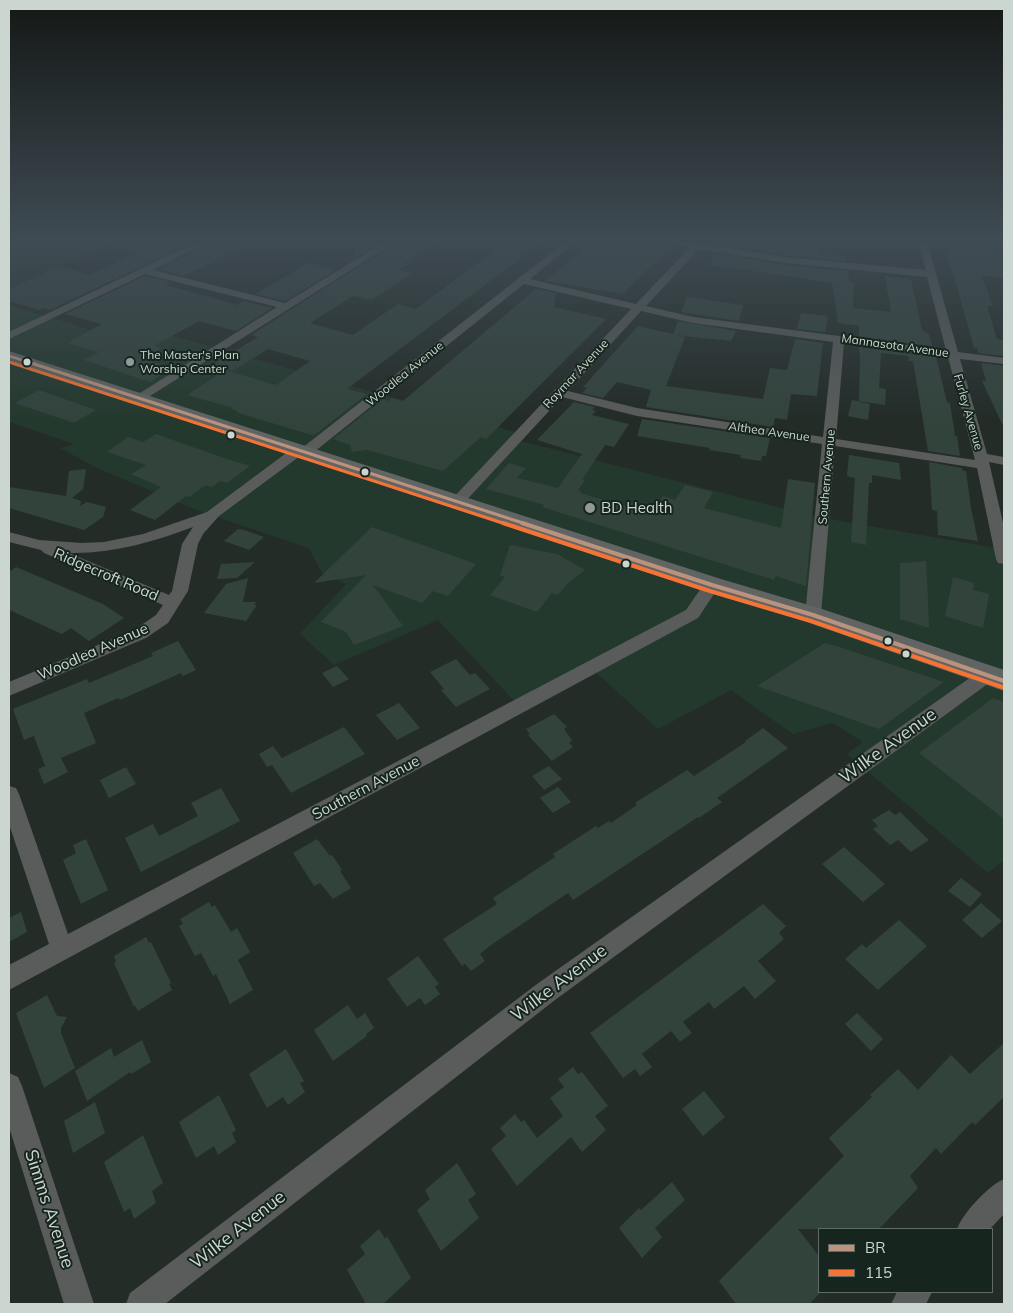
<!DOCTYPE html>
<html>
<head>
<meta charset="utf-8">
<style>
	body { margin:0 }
	#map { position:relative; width:1013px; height:1313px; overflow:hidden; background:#242c28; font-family:Mulish,sans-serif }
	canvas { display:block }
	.frame { position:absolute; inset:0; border:10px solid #ccd6d1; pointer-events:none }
	.legend { position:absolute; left:818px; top:1228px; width:175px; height:65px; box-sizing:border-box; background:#16261e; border:1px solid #5f6c66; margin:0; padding:6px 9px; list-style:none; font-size:15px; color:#ccd6d1 }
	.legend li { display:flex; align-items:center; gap:10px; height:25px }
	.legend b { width:25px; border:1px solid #5f6c66 }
</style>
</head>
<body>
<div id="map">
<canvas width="1013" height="1313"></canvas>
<div class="frame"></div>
<ul class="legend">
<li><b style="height:6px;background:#ba927d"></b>BR</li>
<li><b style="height:6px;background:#f57335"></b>115</li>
</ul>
</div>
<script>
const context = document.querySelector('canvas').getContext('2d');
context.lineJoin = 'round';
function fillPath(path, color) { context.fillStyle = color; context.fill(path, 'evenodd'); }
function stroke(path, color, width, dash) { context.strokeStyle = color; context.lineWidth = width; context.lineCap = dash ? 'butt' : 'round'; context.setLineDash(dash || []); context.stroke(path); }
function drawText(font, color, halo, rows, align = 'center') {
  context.font = font + ' Mulish,sans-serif'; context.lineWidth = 4; context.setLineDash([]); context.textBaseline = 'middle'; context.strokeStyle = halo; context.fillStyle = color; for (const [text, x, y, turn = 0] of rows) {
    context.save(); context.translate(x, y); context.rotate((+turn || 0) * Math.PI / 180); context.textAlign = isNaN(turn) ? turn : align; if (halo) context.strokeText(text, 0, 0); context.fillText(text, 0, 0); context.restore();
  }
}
const built = new Path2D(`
	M9 238H123L9 288Z
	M9 305 120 339 141 327 519 433 513 439 812 516 1001 549 1004 559V860L988 873 847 754 863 742 833 723 793 734 731 690 658 729 590 667 517 704 438 620 334 665 300 634 346 584 322 573 309 548 199 511 97 468 60 448 74 444 9 422Z`);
const building = new Path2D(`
	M98 238H167L193 242 50 310 43 308 39 310 9 301V289L59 266 90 275 137 253 97 242Z
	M358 238H388L352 259Z
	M404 238H443L404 264H407L398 270 412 273 372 300 353 296 310 323 353 335 398 304 416 309 496 249 515 238H547L347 389 367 394 316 434 312 435 258 419 236 412 238 411 231 409 233 408 187 395 225 370 276 385 310 361 268 349 233 371 212 365 258 337 251 335Z
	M597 238H620L672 246 623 294 545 281Z
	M718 238H744L747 240 790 245 792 238H812L810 249 820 250 819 254 846 256V261L785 255 716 244Z
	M941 238H963L964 241 994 243 1004 264V278L982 276 993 306H987L997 339 1004 340V356L978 353 977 348H974L960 297Z
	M220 243 242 248 184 276 158 269 208 245 214 246Z
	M713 253 785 265 848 271 849 281 854 282 853 308 891 312 885 276 911 279 922 330 929 334 932 346 859 337V326L838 323 832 283 711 265Z
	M308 263 336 270 285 301 255 294Z
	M145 276 171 282 166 285 237 305 244 301 272 308 236 331 199 321 154 346 162 348 143 359 172 368 150 382 84 360 99 352 67 343 102 324 65 314Z
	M536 289 556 293 554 307 606 319 486 439 481 437 443 471 367 450 352 452 350 445 333 439 383 399 388 401 392 398 403 401Z
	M687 297 743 305 739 321 681 312Z
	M801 313 828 316 825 332 797 329Z
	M678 321 736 331 731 341 675 335 685 337 666 386 763 399 770 368 787 370 795 339 823 343 817 396 791 394 787 420 775 418 773 427 646 407 651 390 617 382 603 398 582 393 587 388 583 387 638 326 673 334Z
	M859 347 936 357 947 402 950 403 955 436H957L960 456 928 451 913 361H909L908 356 881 353 879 388 886 389 885 405 859 401 860 359Z
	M981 363 1004 366V428L982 381H986Z
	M39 390 96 410 74 423 15 403Z
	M852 400 870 404 868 420 848 416Z
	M574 402 595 407 592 410 596 411 592 415 629 424 614 447 605 445 582 480H585L578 490 581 491 580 493 624 506 626 505 629 506 631 502 655 509 663 496 675 500 685 485 713 492 704 508 781 528 788 479 815 483 806 586 776 576 774 580 542 507 544 505 486 489 509 463 526 468 517 478 558 488 582 454 537 440Z
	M642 419 770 438 766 456H762L761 461 740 458 741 455 709 450 710 448 637 436Z
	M156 434 224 458 250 466 227 483 220 481 212 487 206 485 189 497 186 496 155 520 130 510 161 487 131 474 146 465 107 452 128 437 143 442Z
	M849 455 899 463 901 480 872 475V483H869L866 545 851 542 855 478 849 477 847 475Z
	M929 462 962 468 963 471H966L971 508 978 541 938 535 937 511 932 510Z
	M86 469 83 489 72 498 81 501 80 506 87 502 106 507 103 517 84 530 9 508V487L66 496 69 471Z
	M372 527 476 564 448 596 433 591 422 603 373 585 403 626 354 645 346 632 321 622 366 575 314 583Z
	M238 529 244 530 264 537 249 550 224 541Z
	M510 545 557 554 585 570 566 585 558 595 552 593 537 612 490 595 505 577 500 575Z
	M926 561 928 601 929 628 900 619V563Z
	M255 562 237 578 217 579 221 564Z
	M16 567 103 604 124 618 89 641 71 628 62 634 9 610V572Z
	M953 577 974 583 973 590 989 594 983 628 945 616Z
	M248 578 243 602H256L254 605H257L246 621 204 613 226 584Z
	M178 641 196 670 183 676 181 673 120 700 118 698 84 713 96 743 61 758 68 772 44 784 38 769 45 766 34 736 24 740 13 709 87 679 89 683 153 656 151 653Z
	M825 643 839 647 944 682 879 729 757 686Z
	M456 659 470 675 475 673 490 689 456 707 441 690 444 689 430 672Z
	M337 666 349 679 333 687 322 673Z
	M993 698 1004 702V819L919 753Z
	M399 703 420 728 397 740 376 715Z
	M554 714 567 727 564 729 572 740 569 743 573 747 552 761 528 735 530 734 526 729Z
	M344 727 365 754 291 793 272 765 267 767 259 754 273 746 282 758Z
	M763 728 788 748 717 798 722 802 699 818 698 817 573 900 568 893 491 945 480 954 485 961 471 971 465 964 462 966 443 939 497 904 493 898 555 857 553 854 596 826 598 828 609 821 611 823 637 805 635 803 687 770 694 776 746 742 745 741Z
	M549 766 562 779 544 790 532 776Z
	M126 767 136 784 109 798 100 780Z
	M558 787 571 802 553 813 540 798Z
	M221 788 240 821 141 872 125 838 153 824 159 836 198 816 191 803Z
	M889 810 895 815 900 812 929 840 911 852 898 840 890 845 873 829 878 826 872 820Z
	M86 839 108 890 81 904 63 860 76 853 73 845Z
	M317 839 330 856 332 855 342 870 340 871 351 888 333 899 320 883 314 886 293 853Z
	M844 847 885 884 863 902 822 864Z
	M961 878 982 894 970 907 948 891Z
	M209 902 212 907 215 905 231 932 237 928 250 952 238 960 253 990 230 1004 216 974 213 976 201 953 195 956 179 926 183 924 180 919Z
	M981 903 1002 921 982 938 962 920Z
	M763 904 786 926 779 933 784 939 758 961 776 981 755 999 744 986 714 1009 709 1002 683 1022 692 1033 680 1042 671 1031 642 1054 652 1067 640 1076 635 1069 623 1078 590 1033Z
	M21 912 27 932 9 942V918Z
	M899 920 927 946 878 990 845 959 862 944 866 948Z
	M146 937 149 943 151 942 171 983 169 984 172 990 138 1011 135 1005 134 1007 114 963 116 962 114 956Z
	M418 956 439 984 435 987 440 994 425 1005 420 998 407 1007 387 979Z
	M47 995 57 1016 67 1017 61 1028V1033L75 1068 44 1088 16 1013Z
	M348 1005 357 1019 365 1013 374 1028 366 1034 367 1036 333 1061 314 1030Z
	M857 1013 883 1039 871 1051 845 1024Z
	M142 1040 151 1062 131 1074 130 1072 87 1101 75 1071 111 1048 114 1057Z
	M1004 1043V1097L975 1125 972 1122 941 1154 936 1148 910 1176 918 1188 879 1229H798L819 1256V1294L809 1304H736L719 1281 844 1156 829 1138 872 1097 870 1095 898 1069 918 1090 951 1055 970 1074Z
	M286 1049 304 1081 300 1083 305 1092 288 1105 283 1097 267 1108 249 1074Z
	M573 1067 578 1074 582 1072 608 1106 595 1116 606 1130 582 1152 571 1137 517 1186 491 1149 506 1136 500 1128 515 1114 521 1122 524 1120 537 1138 563 1116 550 1098 564 1087 558 1079Z
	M704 1091 725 1117 703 1136 682 1109Z
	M219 1095 236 1130 232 1133 236 1142 218 1155 214 1146 196 1158 179 1122Z
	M95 1102 105 1133 73 1153 64 1121Z
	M143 1135 163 1183 152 1191 156 1203 134 1219 130 1208 124 1212 104 1162Z
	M457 1163 476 1194 468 1200 479 1218 441 1251 417 1210 430 1199 425 1190Z
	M672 1182 685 1200 655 1228 662 1237 642 1258 619 1228 639 1208 641 1210Z
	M379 1229 385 1239 387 1236 411 1278 383 1304H366L347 1270 365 1254 360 1246Z`);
const street = new Path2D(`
	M205 238H217L153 270 285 303 391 238H402L142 401 138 402 132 398 277 307 145 274 9 339V332Z
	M570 238H580L530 279 636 304 690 247 651 241 647 238H666L785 257 926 270 917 238H926L958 352 1004 358V364L960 359 987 454 1004 457V465L989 462 1004 527V564L998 563 996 559 977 468 835 446 821 615 819 619 813 621 807 619 805 615 822 444 637 416 562 397 462 505H452L450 502 452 499 631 309 524 284 309 456H300L219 516 203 534 198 544 188 591 168 623 146 638 9 696V682L134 630 156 615 163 605 44 553 41 550 9 542V532L39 540 82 543 104 542 143 534 207 512 293 448H302ZM699 249 785 263 927 277 946 350 693 317 646 306ZM641 311 693 323 833 342 823 437 637 408 568 391ZM844 343 948 357 975 460 836 439ZM193 527 182 544 172 591 169 595 69 553C112 554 153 542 193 527Z
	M712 580 718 581 720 585 698 618 9 990V965L49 944 9 824V786L16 788 19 794 68 934 686 610 706 581Z
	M987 668 993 670 996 675 993 680 555 1000 165 1304H126L130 1293 537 984 981 670Z
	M9 1073 18 1077 22 1086 94 1304H64L9 1127Z
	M1004 1179V1214L990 1229H957C963 1213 988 1186 1004 1179Z
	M897 1292H932L926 1304H891Z`);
const primary = new Path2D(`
	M9 351 721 579 822 609 1004 670V691L804 621 703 591 9 362Z`);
const bus1Far2 = new Path2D(`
	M9 356 35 364`);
const bus1Far1 = new Path2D(`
	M31 363 526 524`);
const bus1 = new Path2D(`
	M522 523 712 585 813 615 1004 681`);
const bus2Far2 = new Path2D(`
	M9 362 16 364`);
const bus2Far1 = new Path2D(`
	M12 363 506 524`);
const bus2 = new Path2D(`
	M503 523 710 591 811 621 1002 687`);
const markers = [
	[27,362,4.5,"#ccd6d1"],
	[130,362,5,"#919a96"],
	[231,435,4.5,"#ccd6d1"],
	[365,472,4.5,"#ccd6d1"],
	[590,508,6,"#919a96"],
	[626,564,4.5,"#ccd6d1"],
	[888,641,4.5,"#ccd6d1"],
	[906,654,4.5,"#ccd6d1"]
];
const farStreetnames = [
	["Mannasota Avenue",895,346,8],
	["Woodlea Avenue",405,374,-39],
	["Raymar Avenue",576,374,-47],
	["Furley Avenue",968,412,74],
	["Althea Avenue",769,432,8],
	["Southern Avenue",827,477,-85]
];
const farPoinames = [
	["The Master's Plan",140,355],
	["Worship Center",140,369]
];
const poiNames = [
	["BD Health",601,508]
];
const streetNames = [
	["Ridgecroft Road",106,575,23],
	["Woodlea Avenue",93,652,-24],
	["Southern Avenue",366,788,-28]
];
const nearStreetnames = [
	["Wilke Avenue",888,746,-36],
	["Wilke Avenue",559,983,-37],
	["Simms Avenue",49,1209,72],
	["Wilke Avenue",238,1230,-38]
];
fillPath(built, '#24392e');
fillPath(building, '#32433c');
fillPath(street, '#595c5a');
fillPath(primary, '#606462');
stroke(bus1Far2, '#ba927d', 2.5);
stroke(bus1Far1, '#ba927d', 3);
stroke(bus1, '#ba927d', 4);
stroke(bus2Far2, '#f57335', 2.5);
stroke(bus2Far1, '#f57335', 3);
stroke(bus2, '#f57335', 4);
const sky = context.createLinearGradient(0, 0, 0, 421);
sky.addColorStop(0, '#141816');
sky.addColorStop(0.57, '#3f4b53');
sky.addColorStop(1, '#3f4b5300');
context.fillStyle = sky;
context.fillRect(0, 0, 1013, 421);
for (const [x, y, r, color] of markers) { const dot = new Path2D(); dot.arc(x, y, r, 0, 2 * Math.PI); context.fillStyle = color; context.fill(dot); stroke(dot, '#16261e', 2); }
drawText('12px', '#ccd6d1', '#16261e', farStreetnames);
drawText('12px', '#ccd6d1', '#16261e', farPoinames, 'left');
drawText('15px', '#ccd6d1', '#16261e', poiNames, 'left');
drawText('15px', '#ccd6d1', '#16261e', streetNames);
drawText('18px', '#ccd6d1', '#16261e', nearStreetnames);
</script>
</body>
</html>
